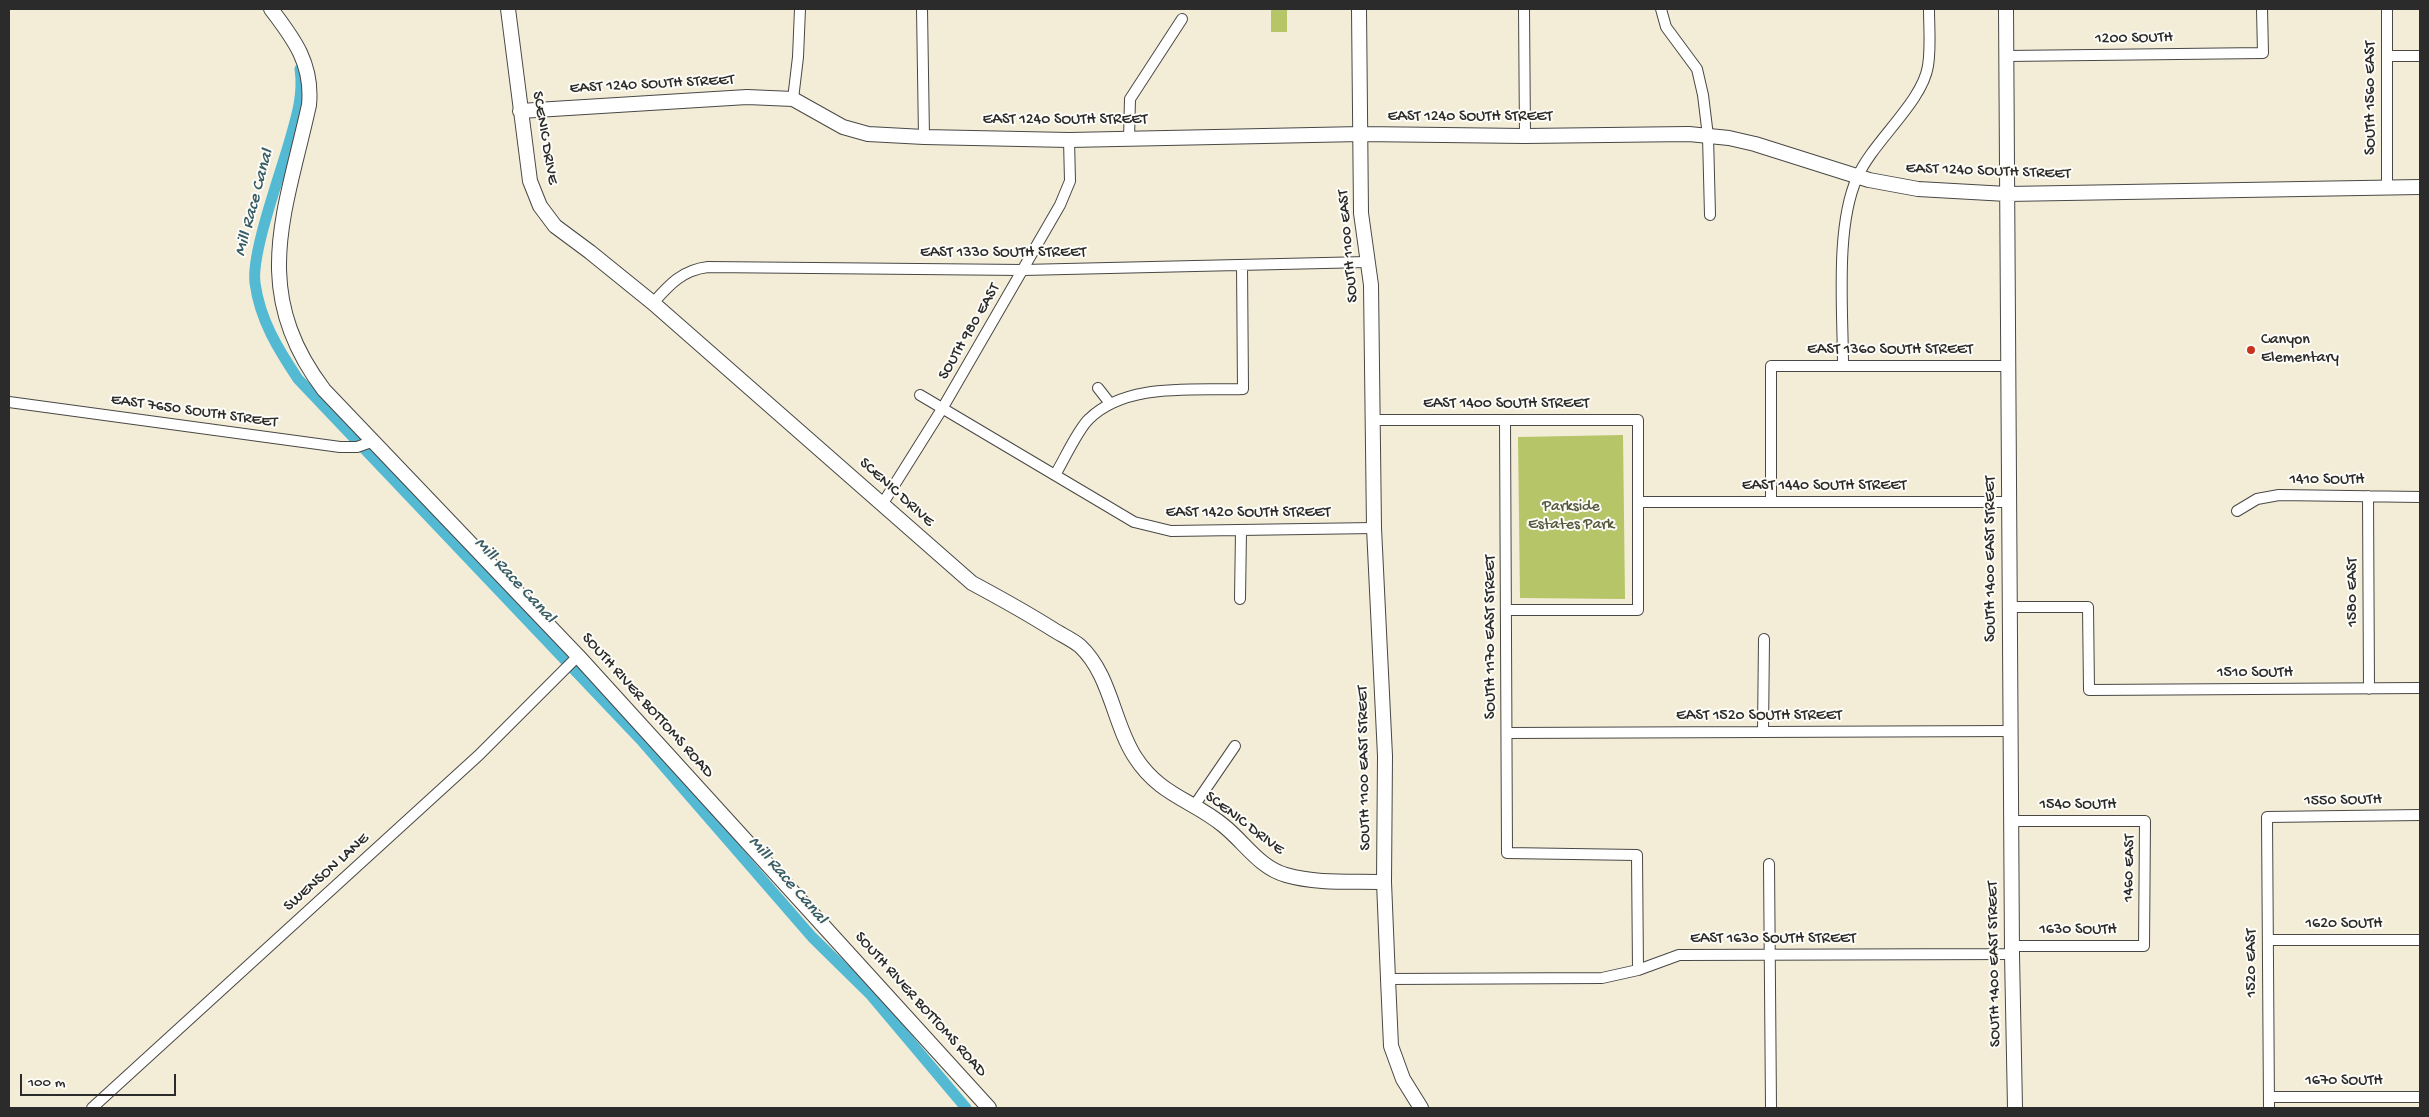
<!DOCTYPE html>
<html>
<head>
<meta charset="utf-8">
<style>
	body { margin:0 }
	#map { position:relative; width:2429px; height:1117px; overflow:hidden; background:#f3edd8; font-family:"Gochi Hand",sans-serif }
	canvas { display:block }
	.frame { position:absolute; inset:0; border:10px solid #2b2b2b; pointer-events:none }
	.scale { position:absolute; left:20px; top:1074px; width:156px; height:22px; box-sizing:border-box; border:2px solid #2b2b2b; border-top:0; padding-left:6px; font-size:15px; line-height:18px; white-space:nowrap; color:#2b2b2b; -webkit-text-stroke:4px #fdfcf7; paint-order:stroke }
</style>
</head>
<body>
<div id="map">
<canvas width="2429" height="1117"></canvas>
<div class="frame"></div>
<div class="scale">100 m</div>
</div>
<script>
const context = document.querySelector('canvas').getContext('2d');
context.lineJoin = 'round';
function fillPath(path, color) { context.fillStyle = color; context.fill(path, 'evenodd'); }
function stroke(path, color, width, dash) { context.strokeStyle = color; context.lineWidth = width; context.lineCap = dash ? 'butt' : 'round'; context.setLineDash(dash || []); context.stroke(path); }
function drawText(font, color, halo, rows, align = 'center') {
  context.font = font + ' "Gochi Hand",sans-serif'; context.lineWidth = 4; context.setLineDash([]); context.textBaseline = 'middle'; context.strokeStyle = halo; context.fillStyle = color; for (const [text, x, y, turn = 0] of rows) {
    context.save(); context.translate(x, y); context.rotate((+turn || 0) * Math.PI / 180); context.textAlign = isNaN(turn) ? turn : align; if (halo) context.strokeText(text, 0, 0); context.fillText(text, 0, 0); context.restore();
  }
}
const green = new Path2D(`
	M1271 9H1287V32H1271Z
	M1623 435 1625 599 1520 598 1518 437Z`);
const canal = new Path2D(`
	M300 69C304 95 296 119 289 143 280 175 251 254 255 283 260 320 278 349 298 379L641 740 812 937 870 994 966 1108`);
const street = new Path2D(`
	M922 9 924 137
	M1524 9 1525 136
	M1661 9 1666 27 1697 69 1703 95 1708 136 1710 215
	M2007 56 2263 53 2262 9
	M2388 56H2420
	M793 99 798 57 800 9
	M1129 139 1130 99 1182 19
	M2387 188V9
	M653 303C669 285 682 270 708 267L1023 270 1367 262
	M1843 366C1843 311 1835 227 1857 178 1872 142 1922 103 1928 66 1931 47 1929 27 1929 9
	M1098 388 1109 402
	M920 395 1134 522 1171 531 1374 528
	M9 402 340 447H357L374 441
	M1373 420H1638V610H1507
	M1505 420 1507 853 1637 855 1638 970
	M1055 475C1064 460 1078 429 1089 419 1127 382 1193 391 1243 389L1242 265
	M2368 496 2369 689
	M1771 501V366H2009
	M1638 502H2009
	M883 503 942 409 1060 205 1070 181 1069 140
	M2237 511 2257 499 2279 495 2420 497
	M1240 599 1241 531
	M2010 607H2088L2089 690 2420 688
	M1763 731 1764 639
	M1507 733 2010 731
	M1194 806 1235 746
	M2011 821H2145L2144 946H2012
	M1769 864 1771 1108
	M2268 940H2420
	M1388 979 1602 978 1638 970 1679 955 2012 954
	M2269 1097H2420
	M92 1108 479 755 578 656
	M2269 1108 2267 817 2420 815`);
const secondary = new Path2D(`
	M271 9C294 39 313 64 309 105 285 214 249 291 324 390L578 656 989 1108
	M508 9 530 181 540 206 555 226 590 252 653 303 972 583C1000 598 1027 613 1054 630 1062 635 1073 640 1080 646 1111 675 1113 723 1135 757 1160 796 1193 800 1224 826 1245 843 1260 868 1286 875 1317 884 1352 881 1384 882
	M1359 9 1361 213 1371 285 1374 528 1385 756 1384 882 1388 979 1391 1046 1403 1079 1421 1108
	M2006 9 2012 954 2015 1108
	M520 111 747 97 793 99 843 127 868 134 924 137 1069 140 1361 134 1525 136 1689 134 1729 138 1755 144 1869 180 1918 189 2007 194 2420 187`);
const markers = [
	[2251,350,5,"#c8321e"]
];
const streetNames = [
	["1200 SOUTH",2134,39,-1],
	["EAST 1240 SOUTH STREET",652,85,-3],
	["SOUTH 1560 EAST",2372,98,-90],
	["EAST 1240 SOUTH STREET",1470,118],
	["EAST 1240 SOUTH STREET",1065,121],
	["SCENIC DRIVE",544,138,80],
	["EAST 1240 SOUTH STREET",1988,172,2],
	["SOUTH 1100 EAST",1349,246,-95],
	["EAST 1330 SOUTH STREET",1003,254],
	["SOUTH 980 EAST",970,332,-60],
	["EAST 1360 SOUTH STREET",1890,351],
	["EAST 1400 SOUTH STREET",1506,405],
	["EAST 7650 SOUTH STREET",194,412,8],
	["1410 SOUTH",2327,481],
	["EAST 1440 SOUTH STREET",1824,487],
	["SCENIC DRIVE",896,493,42],
	["EAST 1420 SOUTH STREET",1248,514],
	["SOUTH 1400 EAST STREET",1992,559,-90],
	["1580 EAST",2354,592,-90],
	["SOUTH 1170 EAST STREET",1492,637,-90],
	["1510 SOUTH",2255,674],
	["SOUTH RIVER BOTTOMS ROAD",647,706,48],
	["EAST 1520 SOUTH STREET",1759,717],
	["SOUTH 1100 EAST STREET",1365,768,-91],
	["1550 SOUTH",2343,801,-1],
	["1540 SOUTH",2078,806],
	["SCENIC DRIVE",1244,824,37],
	["1460 EAST",2130,868,-89],
	["SWENSON LANE",327,873,-42],
	["1620 SOUTH",2344,925],
	["1630 SOUTH",2078,931],
	["EAST 1630 SOUTH STREET",1773,940],
	["1520 EAST",2253,963,-90],
	["SOUTH 1400 EAST STREET",1995,964,-91],
	["SOUTH RIVER BOTTOMS ROAD",920,1005,48],
	["1670 SOUTH",2344,1082]
];
const poiNames = [
	["Canyon",2261,341],
	["Elementary",2261,359]
];
const parkNames = [
	["Parkside",1571,508],
	["Estates Park",1571,526]
];
const waterNames = [
	["Mill Race Canal",255,203,-75],
	["Mill Race Canal",514,581,47],
	["Mill Race Canal",787,881,49]
];
fillPath(green, '#b5c567');
stroke(canal, '#54b9d3', 11);
stroke(street, '#494845', 12);
stroke(secondary, '#494845', 16);
stroke(street, '#fff', 10);
stroke(secondary, '#fff', 14);
for (const [x, y, r, color] of markers) { const dot = new Path2D(); dot.arc(x, y, r, 0, 2 * Math.PI); context.fillStyle = color; context.fill(dot); stroke(dot, '#fdfcf7', 2); }
drawText('16px', '#2b2b2b', '#fdfcf7', streetNames);
drawText('16px', '#2b2b2b', '#fdfcf7', poiNames, 'left');
drawText('16px', '#54593d', '#fdfcf7', parkNames);
drawText('italic 18px', '#395d66', '#fdfcf7', waterNames);
</script>
</body>
</html>
